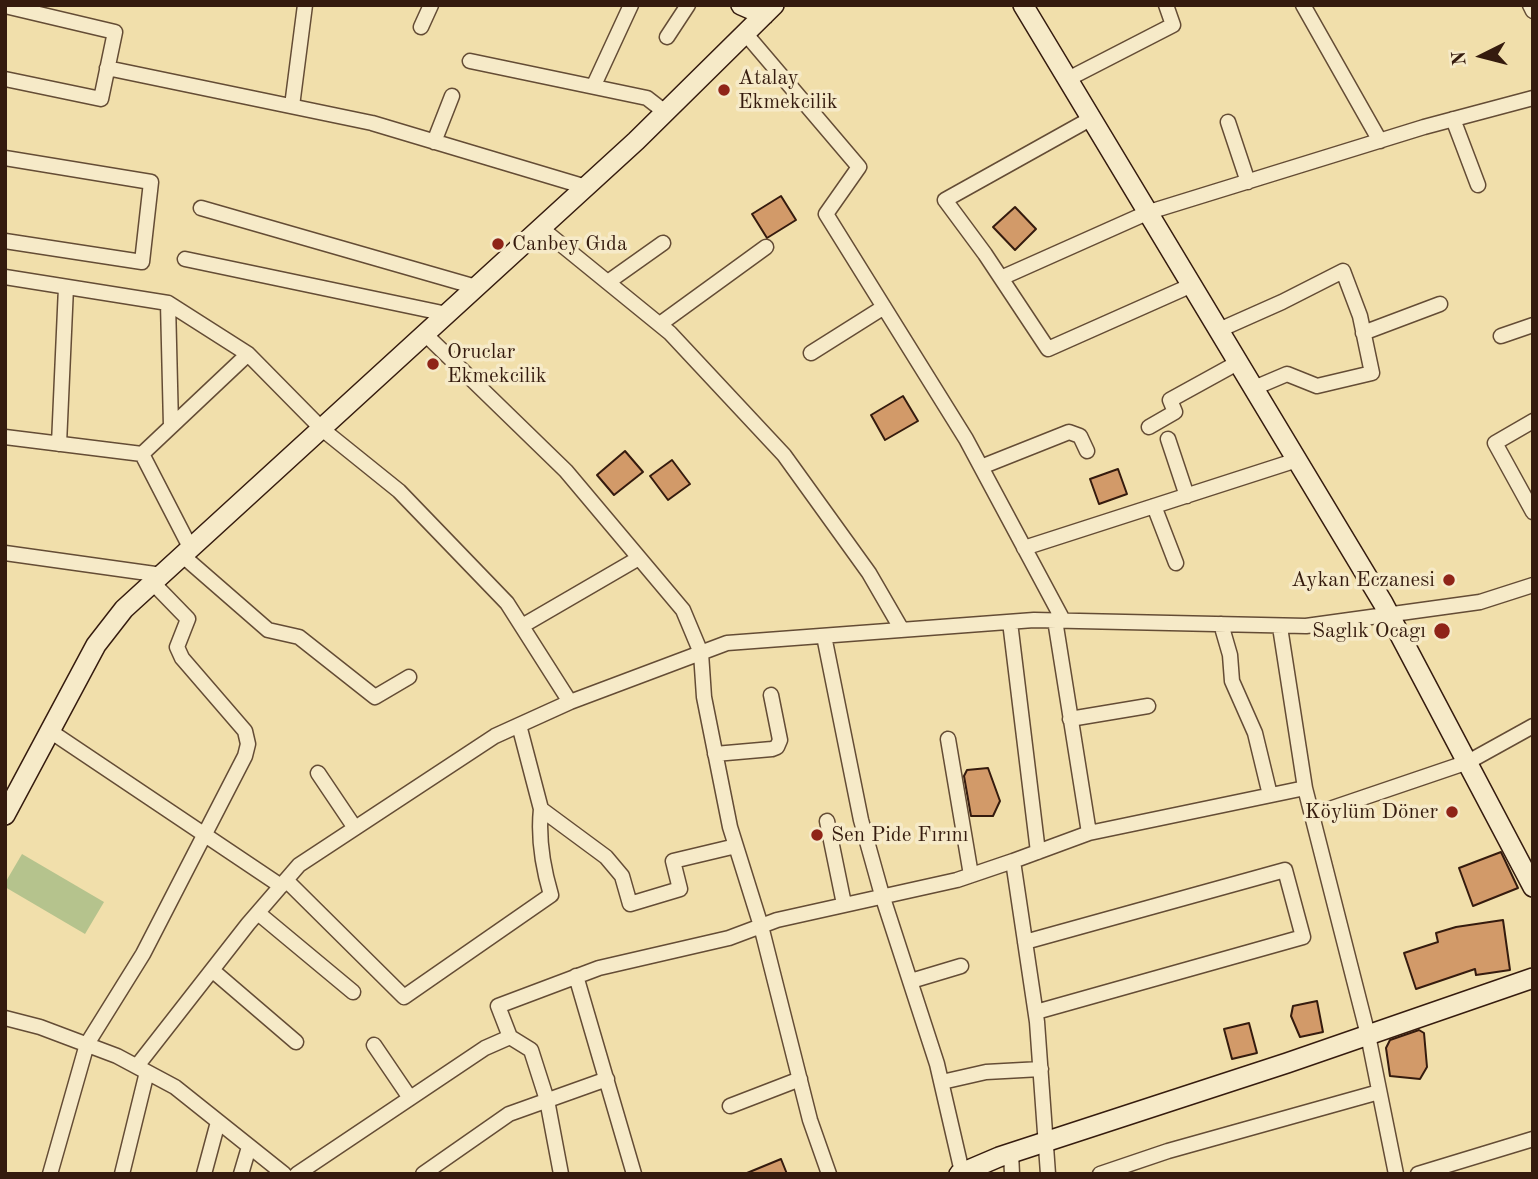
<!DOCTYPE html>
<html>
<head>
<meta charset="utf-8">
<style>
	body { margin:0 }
	#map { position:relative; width:1538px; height:1179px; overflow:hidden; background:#f1dfab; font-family:"Old Standard TT",serif }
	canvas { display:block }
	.frame { position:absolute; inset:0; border:7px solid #351b0e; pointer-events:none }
	.north { position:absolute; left:1447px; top:21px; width:70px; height:70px; -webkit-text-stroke:5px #f6eac8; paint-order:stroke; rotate:264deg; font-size:19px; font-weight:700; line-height:28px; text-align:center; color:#351b0e }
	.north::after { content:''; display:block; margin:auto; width:24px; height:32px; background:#351b0e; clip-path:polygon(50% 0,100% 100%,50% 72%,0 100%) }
</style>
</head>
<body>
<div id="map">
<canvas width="1538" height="1179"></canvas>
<div class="frame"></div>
<div class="north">N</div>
</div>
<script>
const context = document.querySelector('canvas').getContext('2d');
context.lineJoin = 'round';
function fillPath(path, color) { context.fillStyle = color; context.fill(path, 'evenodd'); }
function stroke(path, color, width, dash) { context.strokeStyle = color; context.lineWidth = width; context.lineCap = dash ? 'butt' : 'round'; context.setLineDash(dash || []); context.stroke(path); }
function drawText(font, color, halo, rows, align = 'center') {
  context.font = font + ' "Old Standard TT",serif'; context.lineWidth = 7; context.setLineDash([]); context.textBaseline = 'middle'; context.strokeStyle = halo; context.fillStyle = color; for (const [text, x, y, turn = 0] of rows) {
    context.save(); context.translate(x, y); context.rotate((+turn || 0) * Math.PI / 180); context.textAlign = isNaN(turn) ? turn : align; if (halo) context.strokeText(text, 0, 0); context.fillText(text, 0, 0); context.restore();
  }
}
const green = new Path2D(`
	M22 854 104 902 85 934 5 887V883Z`);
const building = new Path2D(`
	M781 196 796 220 767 238 752 214Z
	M1015 207 1036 229 1015 250 993 227Z
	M903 396 918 421 885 440 871 415Z
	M625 451 643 472 614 495 597 475Z
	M672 460 690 484 668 500 650 476Z
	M1118 469 1127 494 1099 504 1090 479Z
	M988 768 1000 801 993 816H971L964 776 967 770Z
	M1501 852 1518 888 1473 906 1459 868Z
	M1503 920 1510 970 1476 975 1475 969 1416 989 1404 953 1438 942 1436 933 1456 927Z
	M1317 1001 1323 1032 1300 1037 1291 1016 1293 1006Z
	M1249 1023 1257 1053 1232 1059 1224 1029Z
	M1419 1030 1424 1033 1427 1067 1420 1079 1390 1076 1386 1048 1390 1040Z
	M781 1159 787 1174H747V1173Z`);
const street = new Path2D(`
	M1303 5 1380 141
	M1530 5 1533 11
	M5 6 115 32 101 99 5 79
	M421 27 431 5
	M745 33 859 167 826 214 966 439 1063 620
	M667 37 688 5
	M470 61 647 98 665 112
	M107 68 372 123 586 187
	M1068 79 1173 25 1166 5
	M594 85 631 5
	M292 106 305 5
	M1092 118 945 200 985 254 1048 349 1192 285
	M1453 119 1478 185
	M1228 122 1248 182
	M434 142 452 96
	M5 158 151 182 142 262 5 241
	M201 208 476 287
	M541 228 670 333 784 455 869 573 902 630
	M185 259 447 314
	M5 277 168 303 248 354 322 429 399 491 507 603 570 702
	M1001 278 1149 212 1424 127 1533 98
	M608 282 663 243
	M168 303 171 426
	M660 324 766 247
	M1219 330 1282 302 1343 271 1360 316 1372 373 1317 386 1287 374 1254 388
	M1363 333 1440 304
	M425 334 566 471 683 610 701 653 704 697 730 827 761 926 810 1120 829 1174
	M1501 336 1533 325
	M811 353 884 307
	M1533 421 1495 443 1533 512
	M1149 427 1175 412 1170 400 1239 362
	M5 437 142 454 191 549
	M1168 439 1187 496
	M59 444 66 287
	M142 454 248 354
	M981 467 1069 432 1080 436 1087 451
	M1154 506 1176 563
	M1024 548 1297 460
	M5 553 162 575
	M183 556 268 630 299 637 375 697 409 677
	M1055 620 1089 833 1305 788
	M1010 622 1038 852
	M1221 624 1230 655 1232 681 1255 733 1270 795
	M522 626 639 558
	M1280 627 1305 788 1368 1035 1396 1174
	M824 636 861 820 882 895 937 1064 962 1172
	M1070 719 1148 706
	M519 725 541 809 606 857 622 876 630 904 680 889 673 861 736 846
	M50 731 281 886
	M948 739 971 875
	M715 754 772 749 777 747 780 740 771 695
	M318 773 355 828
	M1312 815 1468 762 1533 726
	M827 821 844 904
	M286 880 404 997 551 895C543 868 538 837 541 809
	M258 913 353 992
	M1025 942 1285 870 1303 937 1036 1012
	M212 970 296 1042
	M576 976 634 1174
	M911 981 961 966
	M5 1018 40 1027 117 1056 175 1087 284 1174
	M510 1037 531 1050 547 1100 561 1174
	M374 1045 410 1098
	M137 1066 248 924 299 865 495 736 570 702 727 643 1034 620 1306 626 1480 602 1533 585
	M942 1082 986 1072 1041 1069
	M730 1106 800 1079
	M1011 1153 1012 1174
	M50 1174 87 1044 143 954 245 756 248 744 245 731 182 658 177 647 188 619 153 583
	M122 1174 147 1072
	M204 1174 218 1122
	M241 1174 249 1147
	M297 1174 485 1048 510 1037 498 1006 599 968 729 938 777 920 957 880 1013 861
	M423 1174 509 1114 607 1079
	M1048 1174 1037 1022 1013 861 1089 833
	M1100 1174 1168 1151 1379 1092
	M1418 1174 1533 1139`);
const secondary = new Path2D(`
	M741 5 764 15
	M1023 5 1383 603 1533 887
	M5 815 96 645 124 609 636 141 774 5
	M959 1174 999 1157 1287 1063 1533 978`);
const markers = [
	[724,90,7,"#8f2418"],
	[498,244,7,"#8f2418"],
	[433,364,7,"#8f2418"],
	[1449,580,7,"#8f2418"],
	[1442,631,9,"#8f2418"],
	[1452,812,7,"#8f2418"],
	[817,835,7,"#8f2418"]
];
const poiNames = [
	["Atalay",738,78],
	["Ekmekcilik",738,102],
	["Canbey Gıda",512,244],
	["Oruclar",447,352],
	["Ekmekcilik",447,376],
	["Aykan Eczanesi",1435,580,"right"],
	["Saglık Ocagı",1426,631,"right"],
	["Köylüm Döner",1438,812,"right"],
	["Sen Pide Fırını",831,835]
];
fillPath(green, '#b5c38d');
fillPath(building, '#d29a69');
stroke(building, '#351b0e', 2);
stroke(street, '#644c35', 17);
stroke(secondary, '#351b0e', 22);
stroke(street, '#f6eac8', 14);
stroke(secondary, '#f6eac8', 19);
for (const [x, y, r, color] of markers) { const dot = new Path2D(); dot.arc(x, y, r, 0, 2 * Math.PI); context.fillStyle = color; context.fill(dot); stroke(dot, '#f6eac8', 2.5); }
drawText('21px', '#351b0e', '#f6eac8', poiNames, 'left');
</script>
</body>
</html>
